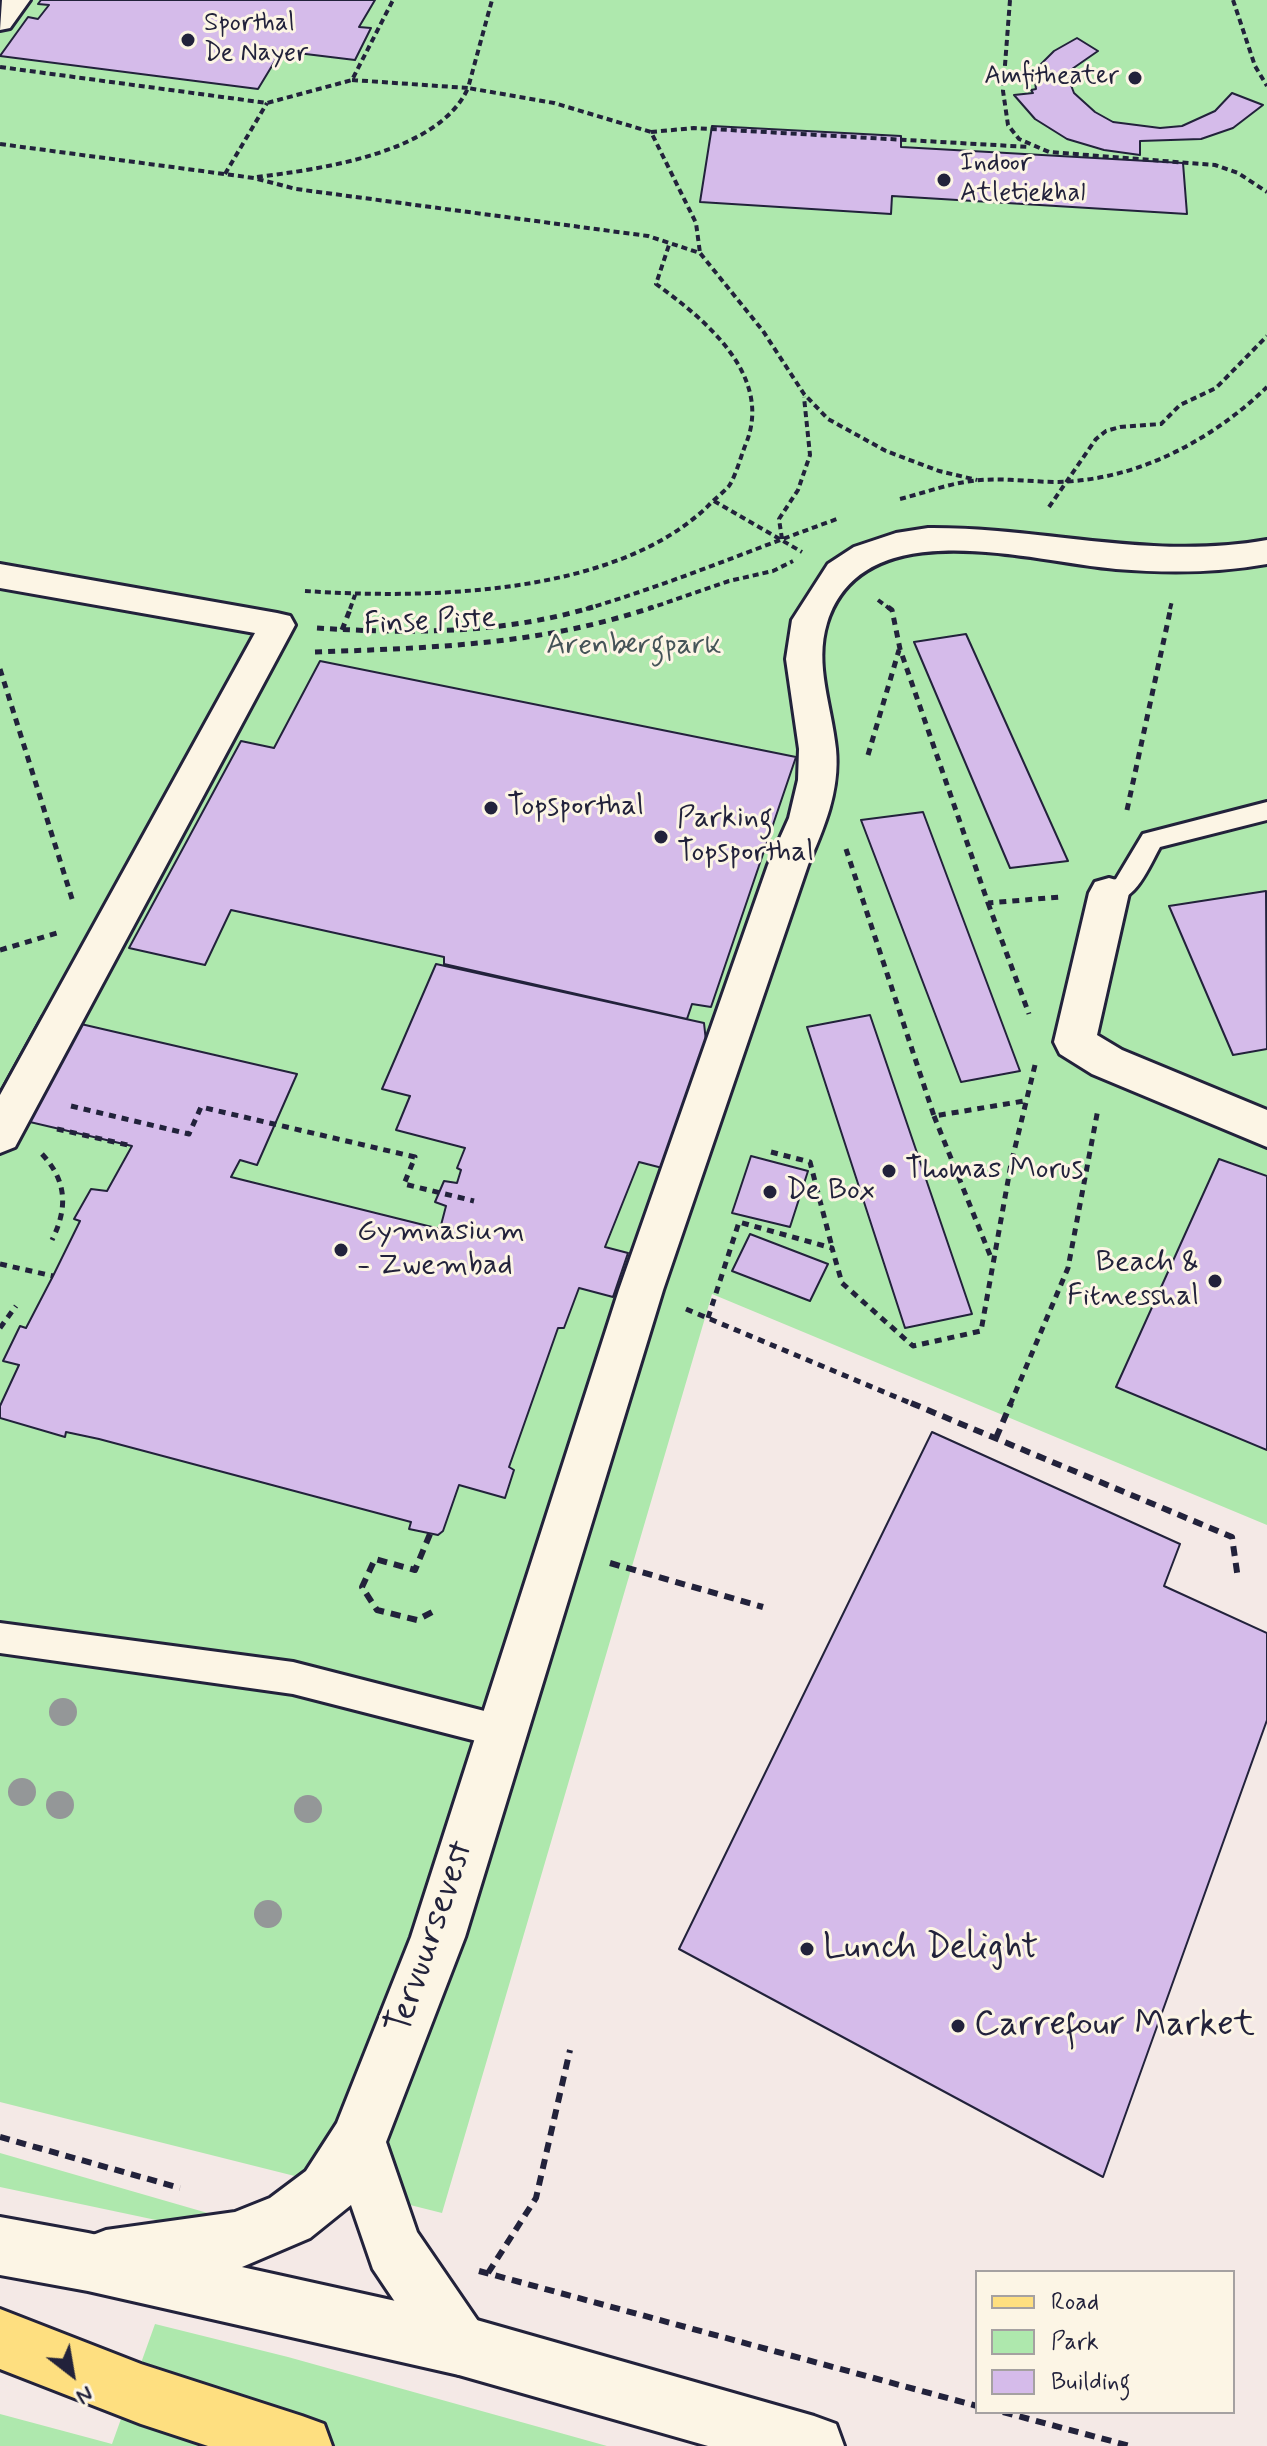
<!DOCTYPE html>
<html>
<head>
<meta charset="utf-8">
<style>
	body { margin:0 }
	#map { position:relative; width:1267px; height:2446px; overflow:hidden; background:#f4e9e6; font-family:Mynerve,sans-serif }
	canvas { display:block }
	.legend { position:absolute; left:975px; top:2270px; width:260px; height:144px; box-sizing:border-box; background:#fcf5e5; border:2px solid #a5a1a1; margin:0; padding:10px 14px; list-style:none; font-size:24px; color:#22223b }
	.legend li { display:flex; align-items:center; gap:16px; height:40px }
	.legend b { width:40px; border:2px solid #a5a1a1 }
	.north { position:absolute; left:32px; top:2334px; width:80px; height:80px; -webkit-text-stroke:6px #fcf5e5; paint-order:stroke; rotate:149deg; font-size:22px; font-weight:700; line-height:32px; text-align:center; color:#22223b }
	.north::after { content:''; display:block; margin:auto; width:28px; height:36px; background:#22223b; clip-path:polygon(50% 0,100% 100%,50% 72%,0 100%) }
</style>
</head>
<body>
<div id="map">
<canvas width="1267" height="2446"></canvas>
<ul class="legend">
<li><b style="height:10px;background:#fedf80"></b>Road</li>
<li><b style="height:22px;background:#aee8ad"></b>Park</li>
<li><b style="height:22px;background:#d5bbea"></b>Building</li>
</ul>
<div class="north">N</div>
</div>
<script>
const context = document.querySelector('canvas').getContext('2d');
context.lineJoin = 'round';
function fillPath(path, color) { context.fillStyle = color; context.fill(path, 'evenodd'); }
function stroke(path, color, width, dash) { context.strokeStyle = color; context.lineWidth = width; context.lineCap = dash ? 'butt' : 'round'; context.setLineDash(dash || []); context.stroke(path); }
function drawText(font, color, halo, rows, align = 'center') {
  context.font = font + ' Mynerve,sans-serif'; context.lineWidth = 6; context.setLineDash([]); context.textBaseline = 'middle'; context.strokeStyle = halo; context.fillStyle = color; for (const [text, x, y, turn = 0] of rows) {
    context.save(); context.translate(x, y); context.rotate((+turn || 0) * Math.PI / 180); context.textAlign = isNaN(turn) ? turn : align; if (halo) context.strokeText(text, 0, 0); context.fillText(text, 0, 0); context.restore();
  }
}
const green = new Path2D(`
	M0 0H1267V1525L712 1294 442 2213 0 2102Z
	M0 2153 218 2216 175 2224 0 2187Z
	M155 2324 288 2357 607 2446H0V2414L112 2444Z`);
const building = new Path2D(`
	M41 0H375L359 27 371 28 355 60 281 51 258 89 0 56 28 17 38 19 49 5 38 4Z
	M1077 38 1098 51 1072 69 1069 80 1074 93 1095 112 1113 122 1160 128 1182 126 1215 111 1232 93 1263 105 1233 128 1201 139 1140 141V155L1104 150 1067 139 1035 119 1014 95 1033 93 1031 90 1036 89 1034 74 1038 67 1054 51Z
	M712 126 901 136V147L1183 163 1187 214 892 196 891 214 700 202Z
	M966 634 1068 861 1010 868 914 642Z
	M320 661 796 757 711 1007 692 1004 687 1019 444 964V957L231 910 205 965 129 948 241 741 274 748Z
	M923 812 1020 1071 961 1082 861 820Z
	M1266 891 1267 1049 1233 1055 1169 906Z
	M436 964 704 1023 709 1069 674 1171 639 1162 605 1247 628 1253 613 1297 579 1288 564 1328H558L509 1467 514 1470 505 1498 459 1485 443 1531 438 1535 409 1529 411 1522 99 1439 66 1432 65 1437 0 1418V1406L19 1365 3 1361 20 1326 26 1328 53 1276 80 1221 74 1219 91 1189 107 1191 132 1146 0 1115V1091L42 1015 297 1074 257 1165 240 1160 231 1177 440 1229 446 1206 435 1202 444 1181 457 1183 461 1170 457 1168 465 1148 396 1130 410 1096 382 1089Z
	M870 1015 972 1314 905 1328 807 1027Z
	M751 1156 808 1171 790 1227 732 1213Z
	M1219 1159 1267 1176V1450L1116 1387Z
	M750 1234 828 1264 810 1301 732 1271Z
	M932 1432 1180 1544 1164 1586 1267 1633V1720L1103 2177 679 1949Z`);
const pathFar2 = new Path2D(`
	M1010 0 1003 91 1008 125 1019 139 1049 152 1215 165 1238 173 1267 192
	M1233 0 1255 66 1267 86
	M0 67 267 103 352 80 393 0
	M352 80 468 88 492 0
	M651 132 694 128 1030 147
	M0 144 254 178 296 189 648 236 700 253 763 331 804 394 828 419 886 451 939 471 977 480
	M225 174 267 103
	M257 177C321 169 439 153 468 88L554 103 651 132 696 223 700 253
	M900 499C924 493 947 484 972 481 1001 477 1029 482 1058 482 1137 480 1211 441 1267 387
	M714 501 802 552
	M1049 507 1096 439 1106 431 1120 427 1161 424 1180 405 1216 388 1267 336
	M782 539 779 519 798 490 810 455 804 397
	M305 591C427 599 613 596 707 507 713 500 723 493 729 486 736 475 740 459 745 446 775 377 706 320 656 284L670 242
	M878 600 890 609
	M350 609 355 595
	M586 609C671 584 753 549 837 519
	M648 609 729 581 773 571 793 561
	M1170 609 1172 601`);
const pathFar1 = new Path2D(`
	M888 607 892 610 900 649 988 903 1060 897
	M317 628C410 634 503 634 593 607
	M342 630 351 607
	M315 652C431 648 542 645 653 607
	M0 669 73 902
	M868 755 899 650
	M1127 810 1171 607
	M846 849 934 1116 1024 1101
	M988 903 1029 1014
	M0 950 57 933
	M71 1106 189 1134 201 1107 415 1157 404 1184 474 1201
	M934 1116 992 1260
	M57 1129 132 1146
	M771 1152 810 1162 832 1247
	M42 1154C67 1181 68 1208 52 1240
	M0 1264 53 1276
	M686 1309 915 1405
	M708 1318 739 1222 832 1248 842 1283 913 1346 981 1331 1011 1164 1035 1065
	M0 1328 16 1306
	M1010 1405 1068 1268 1098 1109`);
const path = new Path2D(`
	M911 1403 1232 1537 1238 1579
	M996 1438 1011 1403
	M430 1534 415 1570 375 1559 362 1587 377 1610 417 1620 438 1609
	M610 1563 763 1607
	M0 2137 180 2188
	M479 2271 977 2406
	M488 2273 536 2198 570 2050
	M1003 2412 1130 2446`);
const lane = new Path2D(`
	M1267 802V820L1160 847C1147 870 1133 910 1100 900L1096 893 1100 886 1116 879 1143 834Z
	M0 1623 293 1662 500 1715 511 1720 516 1731 511 1742 500 1747 293 1694 0 1653Z`);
const street = new Path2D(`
	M2 0H30L10 28 0 30Z
	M928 528C1044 527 1150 561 1267 540V564C1217 573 1167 573 1116 569 1031 562 863 509 827 623 814 665 832 707 836 749 840 791 824 828 808 865L663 1290 465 1937 386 2142 417 2232 480 2324 489 2345 480 2366 459 2375 438 2366 373 2269 351 2205 310 2238 235 2270 106 2288 85 2280 77 2259 85 2238 106 2230 235 2212 270 2198 306 2171 337 2123 411 1937 619 1290 768 865 789 818 798 780 799 749 786 659 792 620 828 564 854 547 896 533Z
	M0 564 277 613 290 616 295 625 15 1147 0 1153V1095L255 633 0 588Z
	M1109 878 1123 882 1129 893 1097 1035 1122 1050 1267 1110V1147L1092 1074 1060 1054 1054 1042 1089 893 1095 882Z`);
const secondary = new Path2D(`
	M0 2217 88 2233 459 2315 814 2416 836 2424 844 2446H708L459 2375 88 2291 0 2275Z`);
const primary = new Path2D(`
	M0 2309 141 2364 302 2416 324 2424 332 2446H208L141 2424 0 2369Z`);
const trees = [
	[63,1712],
	[22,1792],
	[60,1805],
	[308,1809],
	[268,1914]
];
const markers = [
	[188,40,8,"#22223b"],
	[1135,78,8,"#22223b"],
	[944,180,8,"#22223b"],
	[491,808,8,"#22223b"],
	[661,837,8,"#22223b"],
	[889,1171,8,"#22223b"],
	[770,1192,8,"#22223b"],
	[341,1250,8,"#22223b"],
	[1215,1281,8,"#22223b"],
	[807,1949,8,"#22223b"],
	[958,2026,8,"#22223b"]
];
const farPoinames = [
	["Sporthal",204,25],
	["De Nayer",204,55],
	["Amfitheater",1119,78,"right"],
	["Indoor",960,165],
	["Atletiekhal",960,195]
];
const streetNames = [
	["Finse Piste",430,623,-3]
];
const parkNames = [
	["Arenbergpark",634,647]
];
const poiNames = [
	["Topsporthal",507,808],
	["Parking",677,820],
	["Topsporthal",677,854],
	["Thomas Morus",905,1171],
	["De Box",786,1192],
	["Gymnasium",357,1233],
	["- Zwembad",357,1267],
	["Beach &",1199,1264,"right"],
	["Fitnesshal",1199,1298,"right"]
];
const nearStreetnames = [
	["Tervuursevest",432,1938,-71]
];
const nearPoinames = [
	["Lunch Delight",823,1949],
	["Carrefour Market",974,2026]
];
fillPath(green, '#aee8ad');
fillPath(building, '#d5bbea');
stroke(building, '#22223b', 2);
stroke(lane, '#22223b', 6);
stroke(street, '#22223b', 6);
stroke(secondary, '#22223b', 6);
stroke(primary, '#22223b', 6);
stroke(pathFar2, '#22223b', 4, [6, 4]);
stroke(pathFar1, '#22223b', 5, [7, 6]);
stroke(path, '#22223b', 6, [10, 7]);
fillPath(lane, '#fcf5e5');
fillPath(street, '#fcf5e5');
fillPath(secondary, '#fcf5e5');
fillPath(primary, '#fedf80');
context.fillStyle = '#949798';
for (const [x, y] of trees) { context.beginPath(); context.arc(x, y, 14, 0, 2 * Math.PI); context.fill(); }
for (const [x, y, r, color] of markers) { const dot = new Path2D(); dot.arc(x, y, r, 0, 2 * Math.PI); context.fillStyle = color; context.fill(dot); stroke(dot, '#fcf5e5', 3); }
drawText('26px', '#22223b', '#fcf5e5', farPoinames, 'left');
drawText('30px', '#22223b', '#fcf5e5', streetNames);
drawText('30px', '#455458', '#fcf5e5', parkNames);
drawText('30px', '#22223b', '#fcf5e5', poiNames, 'left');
drawText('36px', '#22223b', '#fcf5e5', nearStreetnames);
drawText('36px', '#22223b', '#fcf5e5', nearPoinames, 'left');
</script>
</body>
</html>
